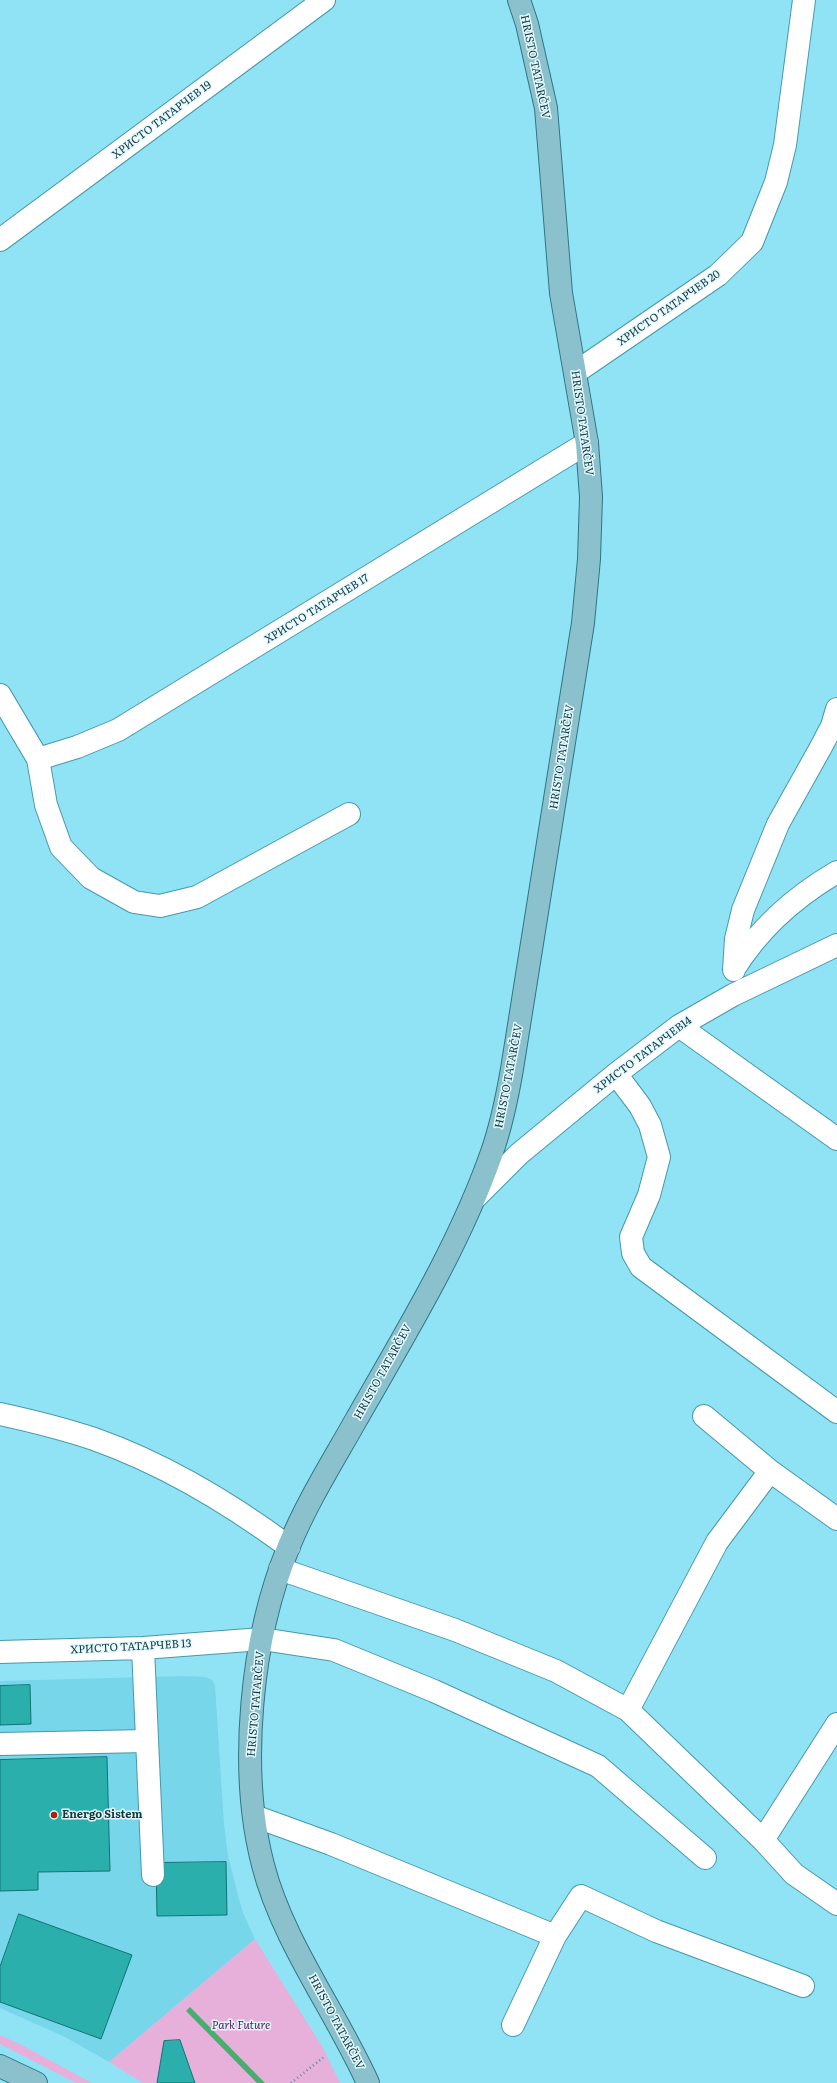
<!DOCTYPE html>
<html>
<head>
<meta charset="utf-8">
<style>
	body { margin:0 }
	canvas { display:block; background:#90e3f5 }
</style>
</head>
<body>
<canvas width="837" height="2083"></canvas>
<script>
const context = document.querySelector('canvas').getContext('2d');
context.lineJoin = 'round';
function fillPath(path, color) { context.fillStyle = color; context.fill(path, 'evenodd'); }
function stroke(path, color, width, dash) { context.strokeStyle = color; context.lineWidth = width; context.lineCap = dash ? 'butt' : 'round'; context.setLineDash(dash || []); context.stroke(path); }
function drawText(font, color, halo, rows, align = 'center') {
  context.font = font + ' Literata,serif'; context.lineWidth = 3; context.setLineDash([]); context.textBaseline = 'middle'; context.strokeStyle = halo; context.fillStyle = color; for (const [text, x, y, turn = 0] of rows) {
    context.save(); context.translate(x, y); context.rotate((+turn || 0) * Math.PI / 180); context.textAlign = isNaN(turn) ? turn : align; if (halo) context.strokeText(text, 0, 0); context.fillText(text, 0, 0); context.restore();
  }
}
const built = new Path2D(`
	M183 1676 206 1677 212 1680 215 1685 224 1824 228 1856 242 1910 255 1939 109 2062 65 2037 0 2008V1681Z`);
const green = new Path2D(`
	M255 1939 323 2048 340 2083H143L109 2062Z
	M0 2035 20 2044 92 2083H76L0 2044Z`);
const water = new Path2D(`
	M190 2007 265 2083H257L186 2011Z`);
const building = new Path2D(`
	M30 1685 31 1724 0 1725V1686Z
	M107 1757 110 1871 38 1872V1890L0 1891V1760Z
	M226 1862 227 1915 157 1916 156 1863Z
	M19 1914 132 1955 101 2039 0 2002V1967Z
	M180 2040 195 2083H157L164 2041Z`);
const path = new Path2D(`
	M291 2083 324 2057`);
const minor = new Path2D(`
	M0 240 324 0
	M576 372 718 275 752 242 776 182 785 145 804 0
	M0 695 38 759 46 805 61 847 91 878 134 902 160 906 197 897 349 814
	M38 759 77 747 118 730 587 443
	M734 969C760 927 796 896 837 872
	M734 970 736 939 743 910 778 824 821 747 832 726 837 709
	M679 1026 837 1139
	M616 1074 640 1106 650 1125 659 1157 649 1195 631 1237 633 1253 641 1267 837 1412
	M474 1199 519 1154 616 1074 679 1026 733 995 837 945
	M0 1414C32 1421 64 1429 94 1439 165 1464 228 1502 289 1547
	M704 1416 770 1471 837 1519
	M280 1569 455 1630 556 1671 628 1710 763 1840 794 1874 837 1904
	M143 1648 153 1875
	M0 1652 143 1648 262 1639 334 1650 434 1691 598 1766 705 1858
	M628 1710 717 1542 770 1471
	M0 1744 146 1741
	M254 1816 331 1844 555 1936
	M763 1840 837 1724
	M513 2025 555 1936 581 1896 656 1931 803 1986`);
const major = new Path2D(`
	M0 2066 36 2083
	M368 2083C336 2012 282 1940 263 1865 238 1769 251 1637 289 1546 307 1502 333 1461 356 1420 405 1334 458 1248 491 1155 501 1127 507 1098 512 1069L583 623 589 559 591 497 587 443 561 293 546 108 527 24 519 0`);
const markers = [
	[54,1815,4,"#ae2100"]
];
const streetNames = [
	["HRISTO TATARČEV",535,67,78],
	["ХРИСТО ТАТАРЧЕВ 19",162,120,-37],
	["ХРИСТО ТАТАРЧЕВ 20",669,308,-35],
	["HRISTO TATARČEV",582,423,82],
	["ХРИСТО ТАТАРЧЕВ 17",317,609,-32],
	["HRISTO TATARČEV",562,757,-81],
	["ХРИСТО ТАТАРЧЕВ14",643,1055,-37],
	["HRISTO TATARČEV",509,1076,-79],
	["HRISTO TATARČEV",383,1372,-61],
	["ХРИСТО ТАТАРЧЕВ 13",131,1647,-3],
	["HRISTO TATARČEV",256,1704,-85],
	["HRISTO TATARČEV",336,2022,62]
];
const poiNames = [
	["Energo Sistem",62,1815]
];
const parkNames = [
	["Park Future",241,2026]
];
fillPath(built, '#78d6ea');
fillPath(green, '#e6b0db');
fillPath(water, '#47ae6e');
fillPath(building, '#2aafad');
stroke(building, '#0e7573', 1);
stroke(minor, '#4699ab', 24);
stroke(major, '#2f7684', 24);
stroke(path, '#548f9c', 2.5, [1, 3]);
stroke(minor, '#fff', 22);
stroke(major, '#8bc1cc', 22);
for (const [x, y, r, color] of markers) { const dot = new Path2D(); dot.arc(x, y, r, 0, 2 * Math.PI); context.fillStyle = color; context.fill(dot); stroke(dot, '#e2f9ff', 1.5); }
drawText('11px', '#14373e', '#e2f9ff', streetNames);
drawText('bold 11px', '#14373e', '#e2f9ff', poiNames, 'left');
drawText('italic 11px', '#5b1053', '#e2f9ff', parkNames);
</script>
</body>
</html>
